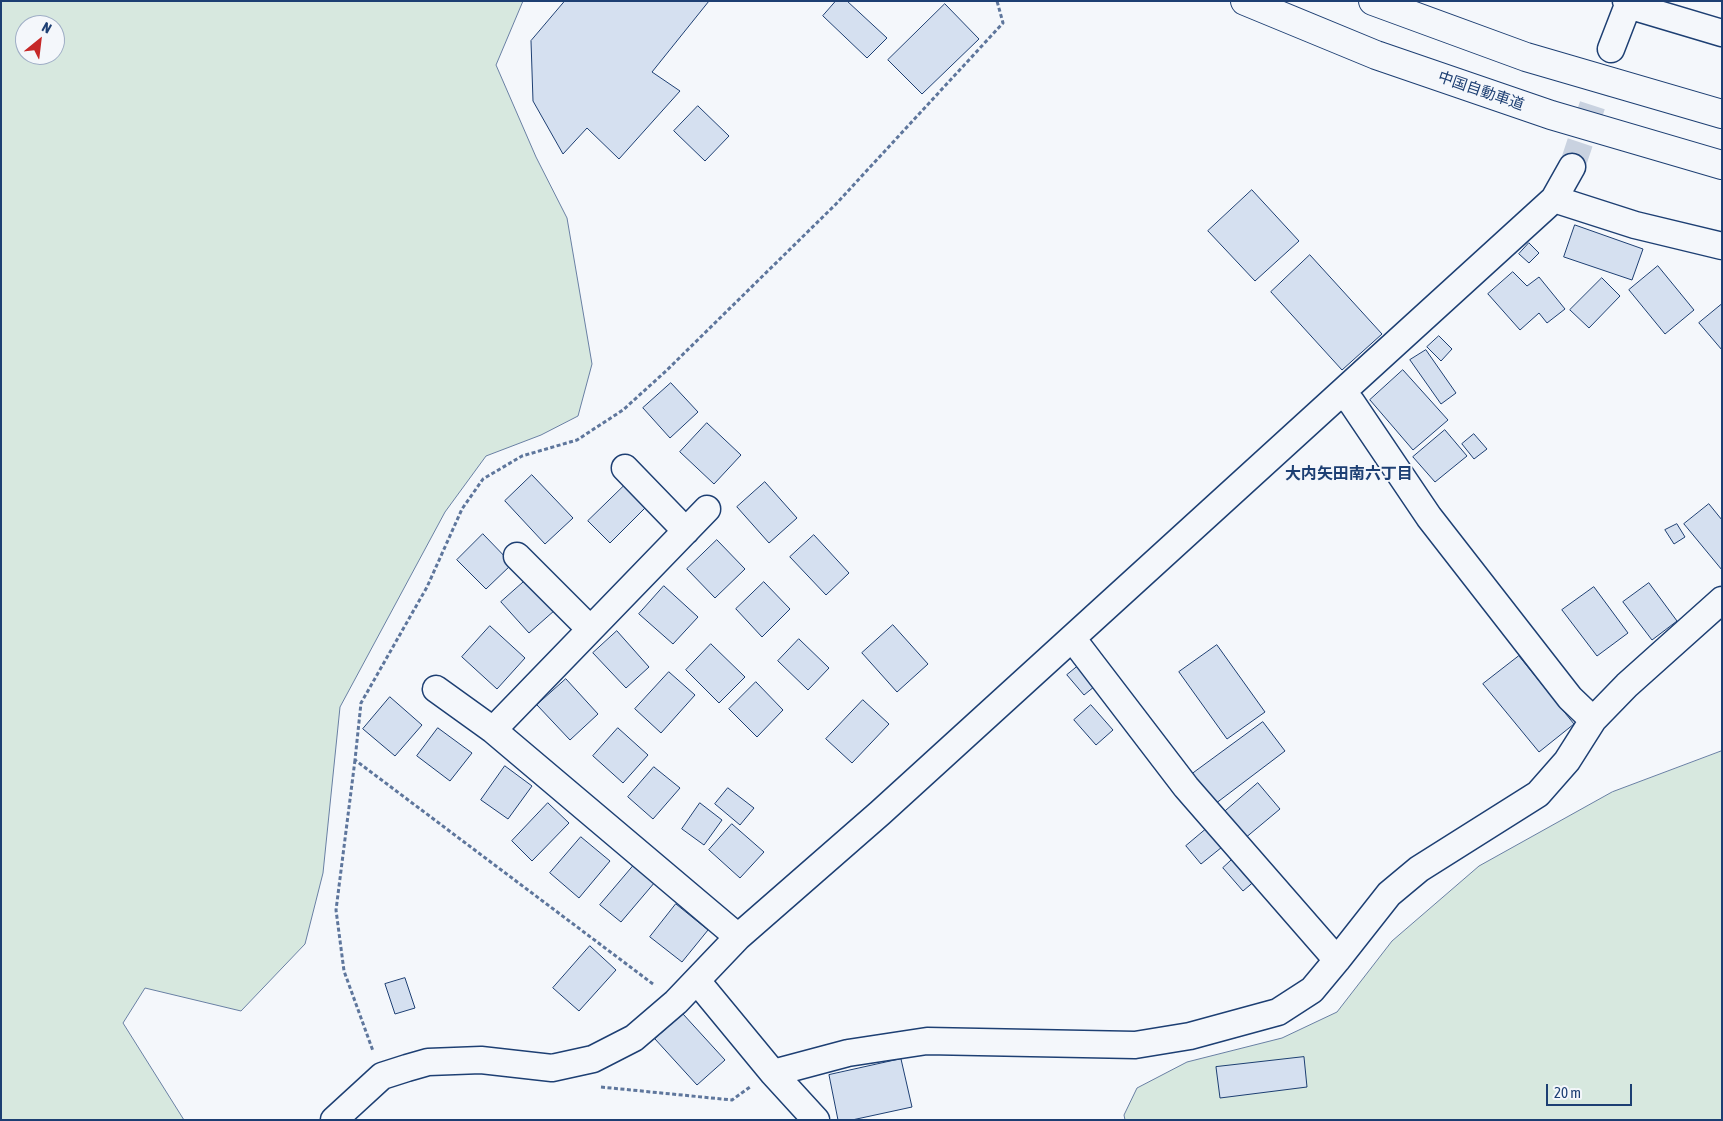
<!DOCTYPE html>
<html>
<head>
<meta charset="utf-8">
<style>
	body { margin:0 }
	#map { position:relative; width:1723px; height:1121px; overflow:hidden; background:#f4f7fb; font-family:"Asap Condensed",sans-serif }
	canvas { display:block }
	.frame { position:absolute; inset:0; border:2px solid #1d3f73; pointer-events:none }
	.north { position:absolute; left:15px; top:15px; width:50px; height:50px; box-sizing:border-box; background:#f4f7fb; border:1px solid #9eadc5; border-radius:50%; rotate:29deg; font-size:14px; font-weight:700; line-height:20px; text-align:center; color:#1d3f73 }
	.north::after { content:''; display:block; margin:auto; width:18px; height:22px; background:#c62828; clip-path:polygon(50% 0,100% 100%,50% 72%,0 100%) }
	.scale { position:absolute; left:1546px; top:1084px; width:86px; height:22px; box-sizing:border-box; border:2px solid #1d3f73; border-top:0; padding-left:6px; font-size:15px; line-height:18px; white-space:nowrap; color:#1d3f73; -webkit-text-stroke:4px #f4f7fb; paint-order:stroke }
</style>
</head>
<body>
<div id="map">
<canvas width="1723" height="1121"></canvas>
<div class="frame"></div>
<div class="north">N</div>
<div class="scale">20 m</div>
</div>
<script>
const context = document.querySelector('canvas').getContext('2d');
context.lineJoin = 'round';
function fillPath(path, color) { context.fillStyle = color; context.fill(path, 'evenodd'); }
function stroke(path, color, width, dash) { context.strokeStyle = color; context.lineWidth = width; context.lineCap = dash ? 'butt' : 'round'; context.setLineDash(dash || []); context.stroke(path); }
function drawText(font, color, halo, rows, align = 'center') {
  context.font = font + ' "Asap Condensed","Noto Sans JP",sans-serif'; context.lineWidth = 4; context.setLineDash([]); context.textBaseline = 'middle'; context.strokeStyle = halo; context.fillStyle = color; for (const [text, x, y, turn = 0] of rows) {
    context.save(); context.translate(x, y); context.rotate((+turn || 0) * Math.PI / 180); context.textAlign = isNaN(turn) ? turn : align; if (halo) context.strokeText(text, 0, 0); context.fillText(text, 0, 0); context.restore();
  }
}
const green = new Path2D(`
	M1 1H523L496 65 536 157 567 218 592 364 578 416 541 435 486 456 445 512 340 707 323 873 305 944 241 1011 145 988 123 1023 184 1120H1ZM25 25H55V55H25Z
	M1722 751V1120H1125L1124 1115 1137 1088 1187 1062 1282 1038 1337 1012 1392 941 1479 866 1612 792Z`);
const building = new Path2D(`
	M565 1H709L652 72 680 91 619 159 587 128 563 154 533 101 531 41Z
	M836 1H847L887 38 867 58 823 16Z
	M945 4 979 39 922 94 888 60Z
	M698 106 729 136 705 161 674 131Z
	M1252 190 1299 241 1255 281 1208 231Z
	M1575 225 1643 249 1632 280 1564 257Z
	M1529 243 1539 253 1529 263 1519 254Z
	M1310 255 1382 334 1342 370 1271 292Z
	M1658 266 1694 310 1665 334 1629 290Z
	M1513 272 1527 286 1539 277 1565 309 1547 323 1539 313 1520 330 1488 294Z
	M1602 278 1620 296 1589 328 1570 310Z
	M1722 304V350L1699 323Z
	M1439 336 1452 349 1441 361 1427 347Z
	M1426 350 1456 393 1441 404 1410 360Z
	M1403 370 1448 420 1413 450 1370 400Z
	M671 383 698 412 670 438 643 408Z
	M707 423 741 455 714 484 680 452Z
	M1445 430 1467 456 1435 482 1413 457Z
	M1474 434 1487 449 1474 459 1462 444Z
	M532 475 573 518 545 544 505 501Z
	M765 482 797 518 769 543 737 507Z
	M625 485 646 507 610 543 588 521Z
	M1709 504 1722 520V570L1684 524Z
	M1677 524 1685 537 1674 544 1665 530Z
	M483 534 512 564 486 589 457 560Z
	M814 535 849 573 826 595 790 557Z
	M717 540 745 569 715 598 687 569Z
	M527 579 555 610 529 633 501 602Z
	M764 582 790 609 762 637 736 609Z
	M1649 583 1677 621 1652 640 1623 602Z
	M664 586 698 617 673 644 639 614Z
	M1594 587 1628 633 1597 656 1562 610Z
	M893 625 928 664 897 692 862 653Z
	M490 626 525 658 497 689 462 657Z
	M617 631 649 667 626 688 593 653Z
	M799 639 829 668 808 690 778 661Z
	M711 644 745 677 719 703 686 670Z
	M1217 645 1265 712 1227 739 1179 672Z
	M1519 656 1574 724 1539 752 1483 684Z
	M1083 662 1100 682 1084 695 1067 675Z
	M669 672 695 695 661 733 635 709Z
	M566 679 598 714 570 740 537 705Z
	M756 682 783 710 757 737 729 709Z
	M390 697 422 725 395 756 363 729Z
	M863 700 889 724 852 763 826 739Z
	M1091 705 1113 730 1096 745 1074 720Z
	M1263 722 1285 751 1211 807 1188 777Z
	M438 728 472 753 450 781 417 756Z
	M618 728 648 755 623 783 593 756Z
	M505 766 532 786 508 819 481 800Z
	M654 767 680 788 653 819 628 797Z
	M1258 783 1280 809 1244 839 1222 814Z
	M728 788 754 808 740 825 715 804Z
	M548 803 569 823 532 861 512 841Z
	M700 803 722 820 704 845 682 829Z
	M732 824 764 852 740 878 709 850Z
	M1211 825 1227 843 1201 864 1186 846Z
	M581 837 610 861 579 898 550 873Z
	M1236 856 1257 879 1243 891 1223 868Z
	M634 865 655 882 621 922 600 905Z
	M676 904 708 930 682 962 650 937Z
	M590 946 616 970 579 1011 553 988Z
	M405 978 415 1008 395 1014 385 984Z
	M683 1014 725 1060 697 1085 655 1039Z
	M1304 1057 1307 1087 1220 1098 1216 1067Z
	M901 1059 912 1107 852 1120H838L829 1075Z`);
const streetTunnel = new Path2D(`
	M1572 167 1611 49`);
const path = new Path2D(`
	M355 760 336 910 344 971 373 1051
	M653 984 355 760 361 703 427 587 462 509 483 479 522 456 577 440 623 410 666 371 836 204 1003 23 997 1
	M601 1087 732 1100 750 1087`);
const street = new Path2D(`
	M1626 1 1628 5 1722 33
	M1611 49 1628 5
	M1554 199 1635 225 1722 246
	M1342 393 1352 403 1429 517 1570 698 1593 720
	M625 468 686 531
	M707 509 493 730 738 937
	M517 556 590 629
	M1072 638 1186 787 1337 960
	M436 689 493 730
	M697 981 773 1073 816 1120
	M773 1073 848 1053 927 1041 1135 1045 1190 1036 1278 1012 1312 990 1337 960 1389 894 1419 869 1538 794 1567 761 1593 720 1627 685 1722 600
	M334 1120 382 1076 407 1068 428 1062 481 1060 552 1068 593 1059 634 1038 676 1002 738 937 880 813 1554 199 1572 167`);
const highway = new Path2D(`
	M1245 1 1376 55 1551 115 1722 165
	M1373 1 1526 57 1722 114`);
const streetNames = [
	["中国自動車道",1481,91,19]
];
const neighbourhoodNames = [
	["大内矢田南六丁目",1349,474]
];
fillPath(green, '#d7e8df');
stroke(green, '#687fa3', 1);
fillPath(building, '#d5e0f0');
stroke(building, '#1d3f73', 1);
stroke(streetTunnel, '#c9d2e0', 26, [26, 13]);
stroke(street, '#1d3f73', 29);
stroke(highway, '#1d3f73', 30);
stroke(path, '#5e769c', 3, [4, 2.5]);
stroke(street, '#f4f7fb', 26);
stroke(highway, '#f4f7fb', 28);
drawText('15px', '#1d3f73', '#f4f7fb', streetNames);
drawText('bold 16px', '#1d3f73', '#f4f7fb', neighbourhoodNames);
</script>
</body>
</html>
